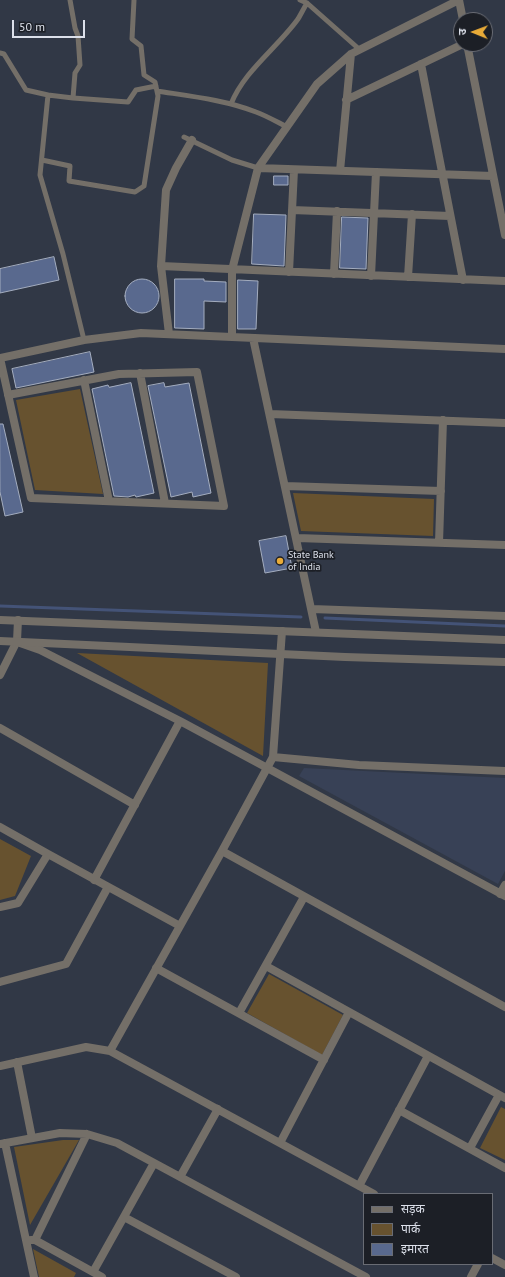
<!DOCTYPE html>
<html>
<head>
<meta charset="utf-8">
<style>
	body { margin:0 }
	#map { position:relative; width:505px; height:1277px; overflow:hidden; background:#313846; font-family:"PT Sans","Noto Sans Devanagari",sans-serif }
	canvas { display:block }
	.legend { position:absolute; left:363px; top:1193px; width:130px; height:72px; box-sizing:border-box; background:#1c1f26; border:1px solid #696c74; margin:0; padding:5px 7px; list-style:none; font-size:12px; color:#dce0ea }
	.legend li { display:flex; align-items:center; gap:8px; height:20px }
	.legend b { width:20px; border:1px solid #696c74 }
	.north { position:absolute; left:453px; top:12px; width:40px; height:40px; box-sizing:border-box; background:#1c1f26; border:1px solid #696c74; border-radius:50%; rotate:271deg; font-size:11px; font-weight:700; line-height:16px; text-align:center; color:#dce0ea }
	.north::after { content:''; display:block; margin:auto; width:14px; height:18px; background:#e9ab38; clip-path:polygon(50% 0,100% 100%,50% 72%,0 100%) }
	.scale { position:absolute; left:12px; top:20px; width:73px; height:18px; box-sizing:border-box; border:2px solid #dce0ea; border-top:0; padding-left:5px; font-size:12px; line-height:14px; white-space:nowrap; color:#dce0ea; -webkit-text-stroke:3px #1c1f26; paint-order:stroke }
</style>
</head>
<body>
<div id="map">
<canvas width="505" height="1277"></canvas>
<ul class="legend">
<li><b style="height:5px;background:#746f68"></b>सड़क</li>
<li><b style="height:11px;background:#67522f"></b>पार्क</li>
<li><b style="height:11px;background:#59698e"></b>इमारत</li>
</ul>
<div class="north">उ</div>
<div class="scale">50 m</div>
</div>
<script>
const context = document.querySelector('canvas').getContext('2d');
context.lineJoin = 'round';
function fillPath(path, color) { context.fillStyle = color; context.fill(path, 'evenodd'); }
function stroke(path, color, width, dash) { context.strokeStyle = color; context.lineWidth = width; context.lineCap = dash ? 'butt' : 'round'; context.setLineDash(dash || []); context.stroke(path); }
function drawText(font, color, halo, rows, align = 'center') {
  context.font = font + ' "PT Sans",sans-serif'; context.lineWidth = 3.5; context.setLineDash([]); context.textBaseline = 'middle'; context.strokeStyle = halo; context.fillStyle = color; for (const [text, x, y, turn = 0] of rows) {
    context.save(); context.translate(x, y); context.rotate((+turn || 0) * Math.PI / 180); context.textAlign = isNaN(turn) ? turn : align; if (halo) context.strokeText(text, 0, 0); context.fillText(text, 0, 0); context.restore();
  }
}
const built = new Path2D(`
	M304 768 505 778V871L498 884 299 776Z`);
const green = new Path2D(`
	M80 389 103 494 35 490 16 400Z
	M293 493 434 499 433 536 301 531Z
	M77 653 268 663 263 756Z
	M0 839 31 856 15 896 0 900Z
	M269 974 343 1015 322 1055 247 1013Z
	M501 1107 505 1109V1160L480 1148Z
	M63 1140H79L30 1225 14 1147Z
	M33 1249 76 1273 74 1277H39Z`);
const stream = new Path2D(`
	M0 606 301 617
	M325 618 505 626`);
const building = new Path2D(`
	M274 176H288V185H274Z
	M254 214 286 215 284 266 252 264Z
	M342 217 368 218 366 269 340 268Z
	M54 257 59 280 0 293V269Z
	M125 296a17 17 0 1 1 34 0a17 17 0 1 1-34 0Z
	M175 279H204V281L226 282V302L204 301V329L175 328Z
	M238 280 258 281 256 329H238Z
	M90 352 94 372 16 388 12 369Z
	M131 383 154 493 136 497 135 495 128 497 114 496 92 389 108 385 109 387Z
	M164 383 165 387 189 383 211 493 193 497 192 492 171 497 148 386Z
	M0 424H3L23 512 5 516 0 492Z
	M286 536 292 568 265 573 259 541Z`);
const service = new Path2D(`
	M70 0 75 28 78 36 80 65 75 73 73 98 48 95 40 175 63 254 84 340
	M300 0 307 3 359 49
	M0 53 4 54 26 90 48 95
	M157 91C189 96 226 100 256 112 267 116 277 122 287 127
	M73 98 128 102 136 90 156 86
	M231 104C244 71 277 48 298 19 301 14 304 8 307 3
	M184 137 232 160 258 168
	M42 160 70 166 69 181 135 192 144 186 158 96 155 82 144 75 141 46 132 39 134 0`);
const minor = new Path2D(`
	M459 0 463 20
	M467 44 505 235
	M421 64 463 280
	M346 100 463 44
	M258 168 493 176
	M340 171 351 54
	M292 210 450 216
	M161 266 505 281
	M289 272 294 170
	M334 274 337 211
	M371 276 376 172
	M408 277 412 214
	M169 334 161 266 166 190 176 168 192 140
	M232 337V270L258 168 317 84 351 54 459 0
	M253 338 316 632
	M0 358 31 498 224 506 197 372 119 374 8 395
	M0 358 84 340 141 333 505 349
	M140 373 165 503
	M84 380 109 501
	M270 414 505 423
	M285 486 441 491
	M297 538 505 545
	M439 543 443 420
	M312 609 505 616
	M20 643 40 650 180 721 505 896
	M0 675 17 641 18 620
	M0 728 135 805
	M273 757 359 765 505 771
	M0 827 48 854 180 926
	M222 851 505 1007
	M94 880 180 721
	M500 894 505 885
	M0 907 18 903 48 854
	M266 966 505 1098
	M156 968 324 1060
	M0 982 66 964 108 887
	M239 1013 304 897
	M110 1051 222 851 273 757 282 631
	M17 1062 32 1138
	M0 1066 86 1047 110 1051 374 1194
	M399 1110 505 1168
	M5 1143 34 1277
	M280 1143 349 1012
	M0 1144 60 1133 87 1134 117 1143 366 1277
	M470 1148 499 1095
	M180 1177 218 1109
	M359 1186 428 1056
	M124 1217 236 1277
	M31 1240H35L102 1277
	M35 1240 87 1134
	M492 1258 505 1265
	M93 1272 154 1163
	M471 1277 478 1264`);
const tertiary = new Path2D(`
	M0 620 505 640
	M0 641 345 657 505 662`);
const markers = [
	[280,561,4,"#e9ab38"]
];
const poiNames = [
	["State Bank",288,555],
	["of India",288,567]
];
fillPath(built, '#384156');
fillPath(green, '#67522f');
stroke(stream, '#445377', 3);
fillPath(building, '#59698e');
stroke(building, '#a4adbf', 1);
stroke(service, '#746f68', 5);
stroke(minor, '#746f68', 8);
stroke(tertiary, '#746f68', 8);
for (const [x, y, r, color] of markers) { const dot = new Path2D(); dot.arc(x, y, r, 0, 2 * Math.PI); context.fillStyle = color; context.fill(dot); stroke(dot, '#1c1f26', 1.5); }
drawText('10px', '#dce0ea', '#1c1f26', poiNames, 'left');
</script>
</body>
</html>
